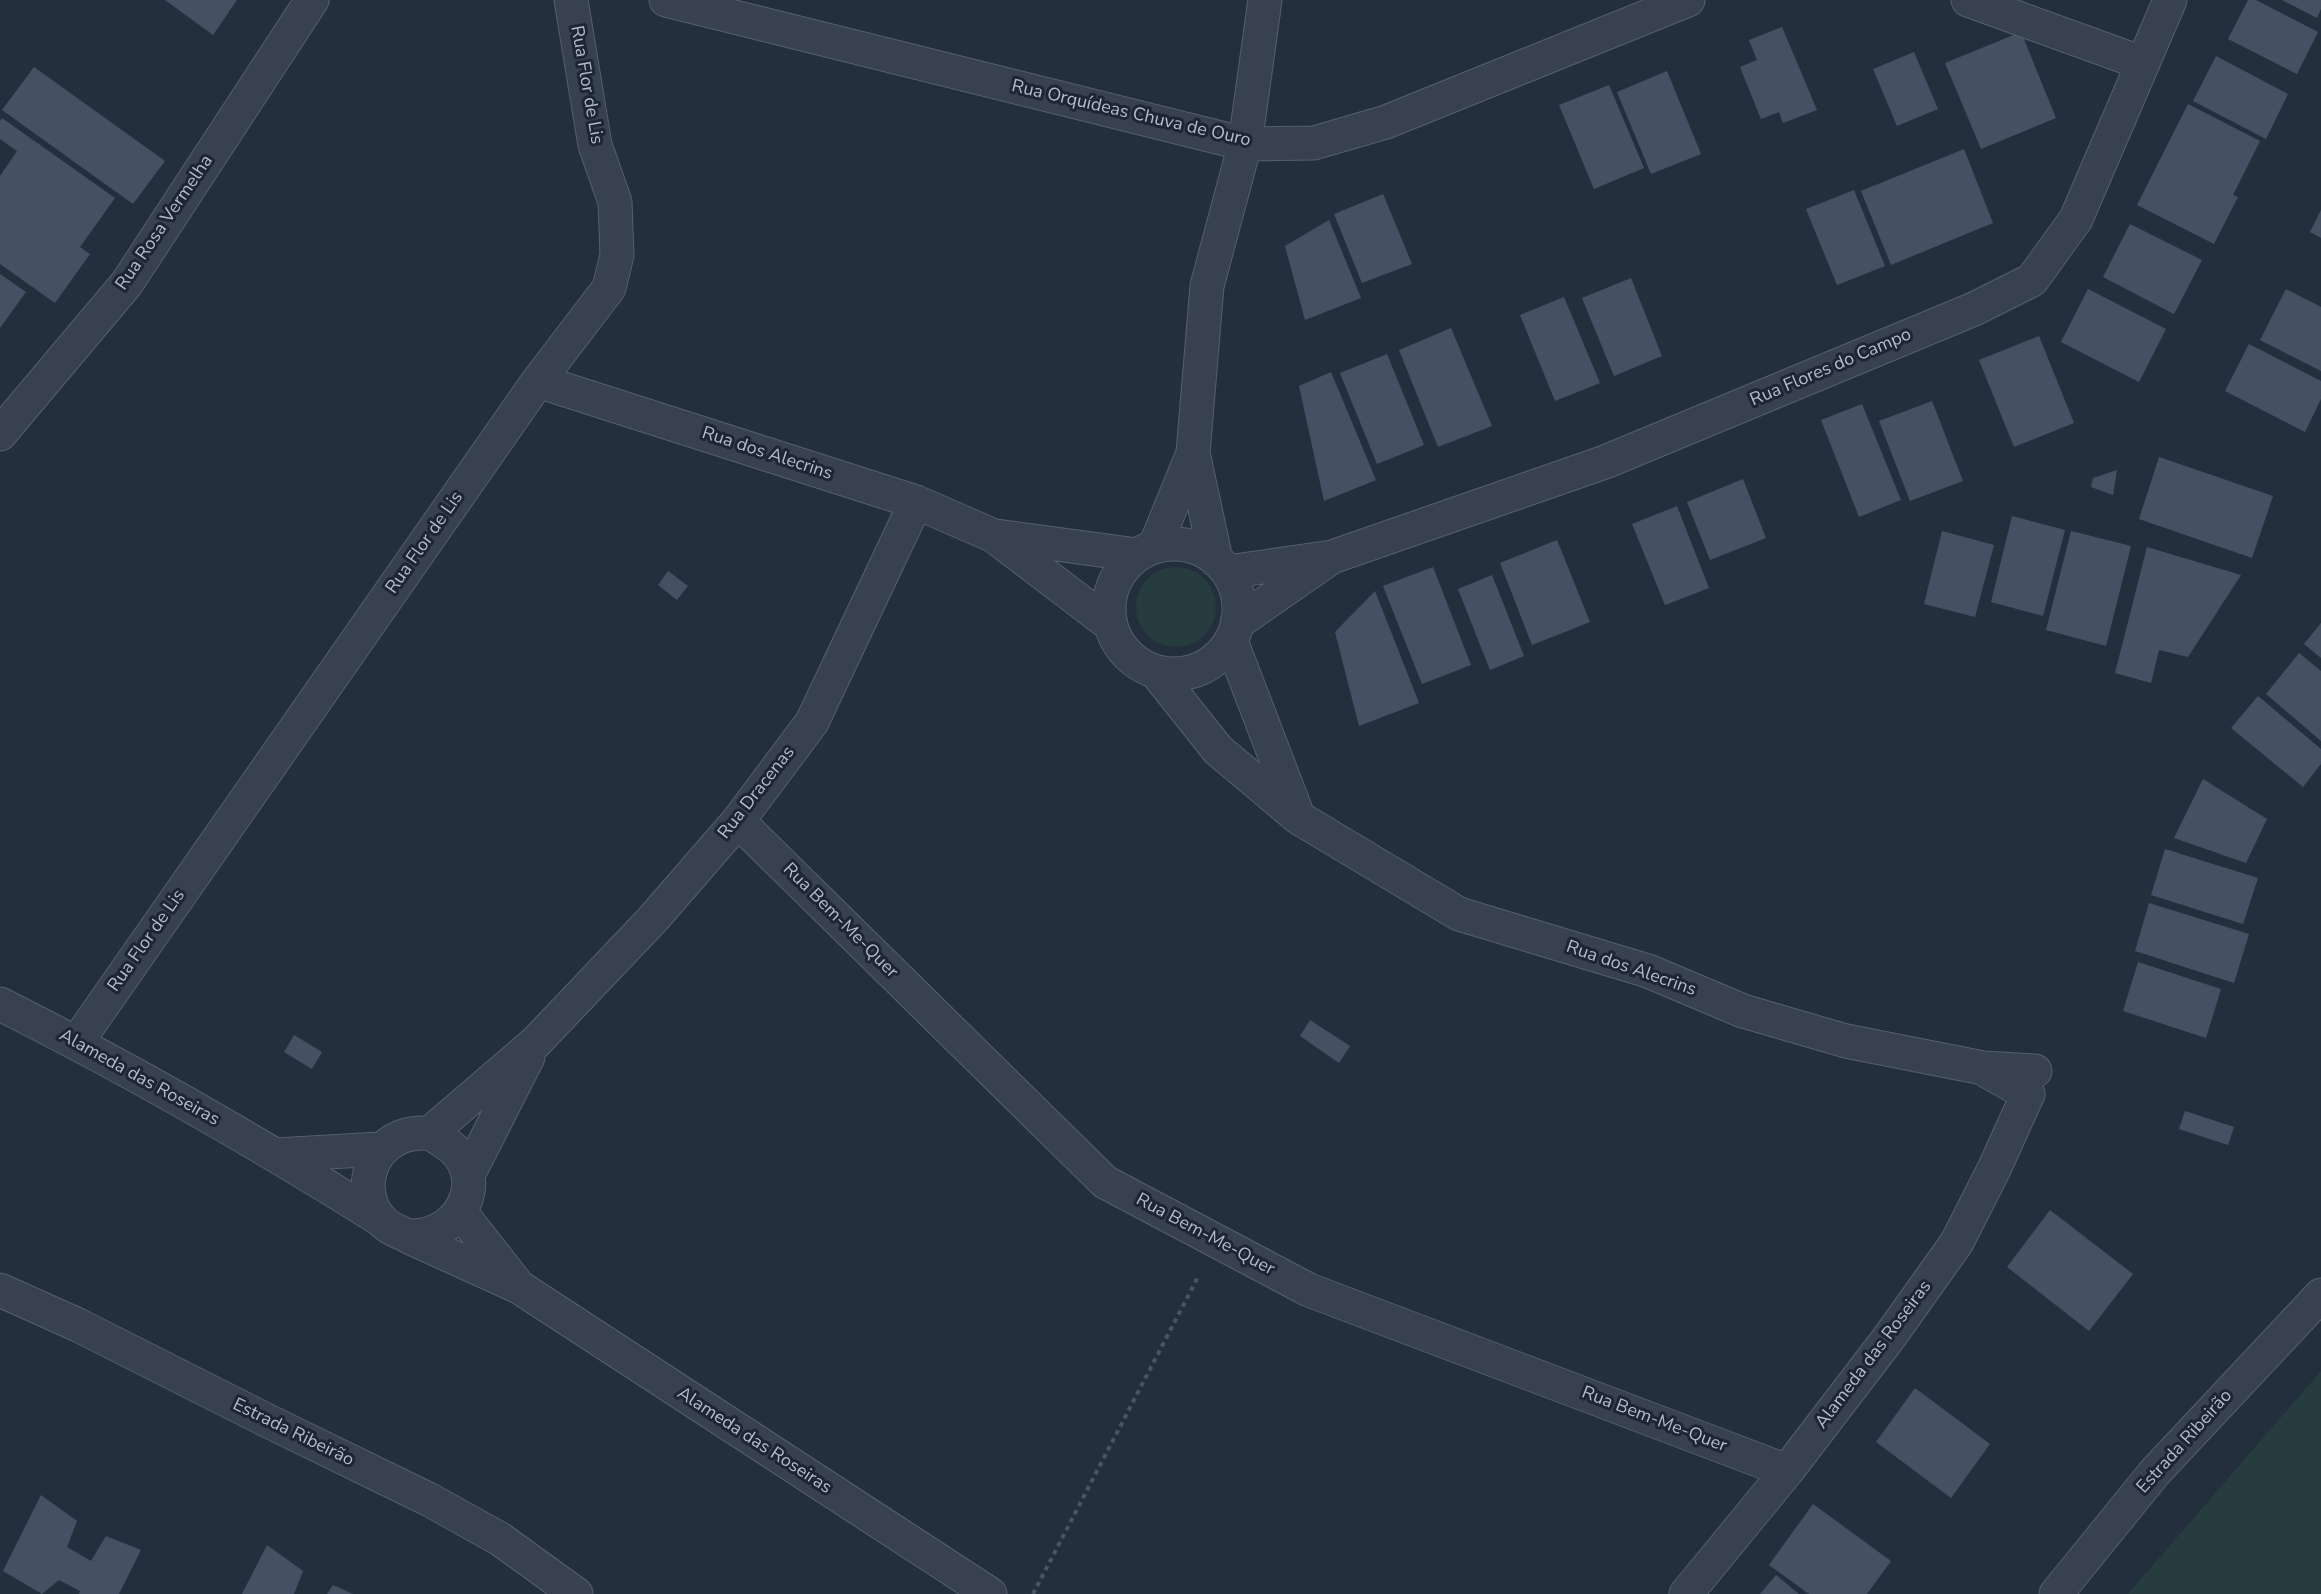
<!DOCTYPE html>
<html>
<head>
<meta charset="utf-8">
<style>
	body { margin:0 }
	canvas { display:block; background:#242f3e }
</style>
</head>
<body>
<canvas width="2321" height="1594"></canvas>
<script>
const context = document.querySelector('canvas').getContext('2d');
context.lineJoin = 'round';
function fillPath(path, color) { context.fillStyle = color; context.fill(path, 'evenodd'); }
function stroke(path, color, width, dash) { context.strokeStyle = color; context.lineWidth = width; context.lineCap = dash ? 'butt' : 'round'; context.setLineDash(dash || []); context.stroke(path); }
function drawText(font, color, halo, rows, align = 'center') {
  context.font = font + ' "Nunito Sans",sans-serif'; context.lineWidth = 6; context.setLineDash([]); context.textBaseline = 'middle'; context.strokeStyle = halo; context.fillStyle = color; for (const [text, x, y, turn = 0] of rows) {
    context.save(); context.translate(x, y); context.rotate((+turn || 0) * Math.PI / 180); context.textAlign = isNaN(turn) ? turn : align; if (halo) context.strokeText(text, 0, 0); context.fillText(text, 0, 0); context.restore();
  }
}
const green = new Path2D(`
	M1136 607a40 40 0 1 1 80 0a40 40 0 1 1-80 0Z
	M2321 1371V1594H2128Z`);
const building = new Path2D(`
	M165 0H237L213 35Z
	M2248 0H2256L2318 32 2297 74 2228 39Z
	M2282 0H2321V9L2317 18Z
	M1782 27 1817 110 1783 123 1779 112 1761 119 1740 67 1757 60 1749 40Z
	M2021 32 2056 118 1981 149 1945 63Z
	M1914 52 1938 109 1897 126 1873 69Z
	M2216 56 2288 94 2266 139 2193 101Z
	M34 67 165 161 133 204 2 110Z
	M1667 71 1701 154 1651 174 1617 92Z
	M1609 85 1644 168 1594 189 1559 105Z
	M2188 104 2260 141 2233 195 2238 197 2214 244 2137 205Z
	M2 118 115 198 80 247 90 254 55 303 0 264V176L17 151 0 139V121Z
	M1964 149 1993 223 1891 265 1861 191Z
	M1854 190 1885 266 1837 285 1806 209Z
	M1383 194 1412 264 1362 283 1334 214Z
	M2321 210V238L2310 232Z
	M1329 220 1361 298 1305 320 1285 246Z
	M2130 224 2202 260 2174 314 2103 277Z
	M0 274 26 292 0 328Z
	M1631 278 1662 356 1614 376 1582 298Z
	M2088 289 2166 329 2139 382 2061 342Z
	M2286 289 2321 307V371L2260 340Z
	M1564 297 1600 383 1555 401 1520 315Z
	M1451 328 1492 426 1438 447 1399 350Z
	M2039 336 2074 423 2014 447 1979 360Z
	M2249 344 2321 381V399L2305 432 2225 391Z
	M1387 354 1424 445 1377 464 1340 373Z
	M1331 372 1376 480 1324 501 1299 386Z
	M1932 401 1963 481 1910 501 1879 421Z
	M1862 404 1901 500 1859 517 1821 420Z
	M2159 457 2273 496 2252 558 2139 519Z
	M2117 470 2113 495 2091 487 2093 478Z
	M1743 479 1766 538 1710 560 1687 502Z
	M1677 506 1709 588 1665 605 1632 524Z
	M2012 516 2065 530 2043 616 1991 602Z
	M1942 531 1994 545 1975 617 1924 604Z
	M2071 531 2131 546 2106 646 2046 630Z
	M1557 540 1590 622 1532 645 1500 563Z
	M2147 547 2241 575 2188 657 2159 650 2151 683 2115 673Z
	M1433 567 1471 665 1422 684 1383 586Z
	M668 571 688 586 677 600 658 585Z
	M1492 575 1524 656 1490 670 1458 589Z
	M1375 591 1419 703 1359 726 1335 632Z
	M2321 623V658L2304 644Z
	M2299 653 2321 671V741L2266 694Z
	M2258 696 2321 749V764L2303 787 2231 728Z
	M2203 779 2267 819 2246 863 2174 838Z
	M2165 849 2258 878 2243 924 2151 895Z
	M2149 903 2249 934 2234 983 2135 951Z
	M2138 962 2221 989 2206 1038 2123 1011Z
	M1310 1020 1350 1046 1339 1063 1300 1036Z
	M294 1035 322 1052 312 1069 284 1052Z
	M2185 1111 2234 1127 2228 1145 2179 1129Z
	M2050 1210 2133 1274 2089 1331 2007 1267Z
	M1915 1388 1990 1444 1951 1498 1876 1442Z
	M41 1495 77 1521 67 1547 91 1561 106 1536 141 1550 119 1594H79L80 1591 59 1580 42 1594 3 1571Z
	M1813 1504 1891 1561 1867 1594H1809L1769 1565Z
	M267 1545 303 1571 294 1594H242Z
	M1776 1575 1799 1594H1760Z
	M333 1585 353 1594H327Z`);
const path = new Path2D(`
	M1033 1594 1199 1275`);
const minor = new Path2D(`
	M666 0 1245 144 1314 143 1386 122 1688 0
	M1968 0 2142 63
	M538 381 916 502 994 536 1111 625
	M0 434 127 283 312 0
	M996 536 1137 555
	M1109 609a65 65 0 1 1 130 0a65 65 0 1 1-130 0Z
	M1155 546 1193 453
	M1332 557 1605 462 1974 309 2032 280 2076 219 2170 0
	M1216 560 1193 453 1207 286 1245 144 1265 0
	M1228 572 1332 557 1237 623
	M1231 641 1298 816
	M1156 672 1218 750 1299 818 1459 914 1648 971 1743 1011 1846 1041 1983 1068 2035 1071
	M738 821 1105 1182 1309 1290 1787 1471
	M0 1004C130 1069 255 1141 378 1218
	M77 1042 538 381 609 288 617 255 615 202 595 145 571 0
	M424 1133C432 1133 438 1138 444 1142 492 1172 464 1236 412 1236 407 1236 403 1234 399 1232 348 1211 363 1132 424 1133Z
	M430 1133 536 1042 652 920 738 821 812 722 916 502
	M276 1155 380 1149
	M468 1175 528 1057
	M461 1213 516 1283
	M409 1237 519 1287 990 1594
	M0 1290 78 1325 268 1421 430 1500 500 1539 576 1594
	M1686 1594 1787 1471 1891 1335 1957 1242 1994 1169 2028 1094 1987 1071
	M2056 1594 2155 1472 2321 1295`);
const streetNames = [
	["Rua Flor de Lis",586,85,80],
	["Rua Orquídeas Chuva de Ouro",1131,114,13],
	["Rua Rosa Vermelha",165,223,-56],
	["Rua Flores do Campo",1831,368,-23],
	["Rua dos Alecrins",767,454,18],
	["Rua Flor de Lis",425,543,-55],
	["Rua Dracenas",757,793,-52],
	["Rua Bem-Me-Quer",840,921,45],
	["Rua Flor de Lis",147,941,-55],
	["Rua dos Alecrins",1631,969,19],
	["Alameda das Roseiras",139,1078,29],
	["Rua Bem-Me-Quer",1205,1235,28],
	["Alameda das Roseiras",1874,1355,-53],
	["Rua Bem-Me-Quer",1654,1420,21],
	["Estrada Ribeirão",293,1433,26],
	["Alameda das Roseiras",754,1441,33],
	["Estrada Ribeirão",2185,1442,-48]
];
fillPath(green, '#263c3f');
fillPath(building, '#455162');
stroke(minor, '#565f6c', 35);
stroke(path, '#44595c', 4, [4.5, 4.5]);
stroke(minor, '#38414e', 33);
drawText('18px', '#b4bcc9', '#1d2633', streetNames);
</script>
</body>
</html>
